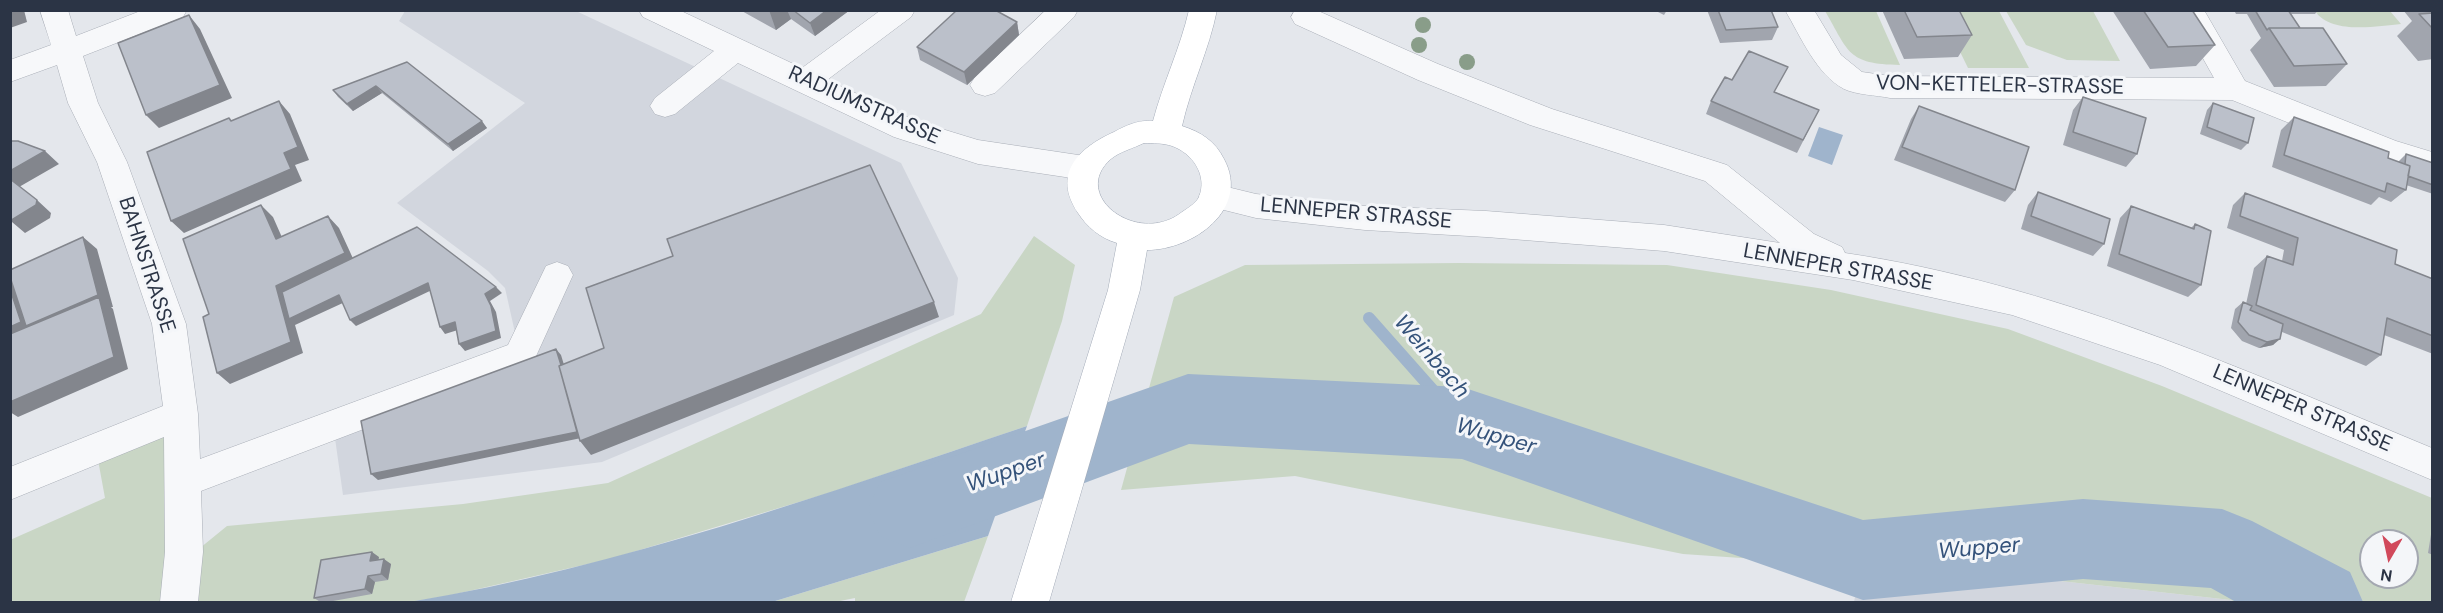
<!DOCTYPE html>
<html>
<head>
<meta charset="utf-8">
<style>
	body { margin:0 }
	#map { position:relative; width:2443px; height:613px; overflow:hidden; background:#e4e7ec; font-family:"DM Sans",sans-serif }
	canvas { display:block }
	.frame { position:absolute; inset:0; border:12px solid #2b3445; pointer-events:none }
	.north { position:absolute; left:2359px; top:529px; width:60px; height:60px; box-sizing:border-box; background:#f4f6f9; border:2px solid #a4a8b1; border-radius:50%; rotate:189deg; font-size:16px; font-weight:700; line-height:24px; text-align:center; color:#2b3445 }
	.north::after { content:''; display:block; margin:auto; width:21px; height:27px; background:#d1495b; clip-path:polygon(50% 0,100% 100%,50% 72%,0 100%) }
</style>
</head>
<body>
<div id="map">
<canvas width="2443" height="613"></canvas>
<div class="frame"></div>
<div class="north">N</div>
</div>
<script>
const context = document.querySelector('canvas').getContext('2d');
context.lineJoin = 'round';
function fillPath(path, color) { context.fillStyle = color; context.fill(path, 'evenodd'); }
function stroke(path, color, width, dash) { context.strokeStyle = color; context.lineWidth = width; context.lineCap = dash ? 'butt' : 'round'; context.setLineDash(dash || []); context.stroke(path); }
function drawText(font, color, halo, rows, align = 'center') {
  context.font = font + ' "DM Sans",sans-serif'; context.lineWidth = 6; context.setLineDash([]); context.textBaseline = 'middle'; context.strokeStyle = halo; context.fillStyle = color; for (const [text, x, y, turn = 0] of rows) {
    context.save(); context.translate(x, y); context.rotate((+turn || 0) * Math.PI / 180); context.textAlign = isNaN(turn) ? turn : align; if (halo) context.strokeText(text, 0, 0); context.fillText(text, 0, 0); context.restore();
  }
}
const built = new Path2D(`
	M405 11H576L901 163 958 278 954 315 602 462 343 495 333 424 520 355 505 288 488 271 397 203 525 103 399 21Z
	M1861 567 2033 578 2231 600 2235 602H1854Z`);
const green = new Path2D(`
	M1825 11H1876L1900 65C1847 64 1849 52 1825 11Z
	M1940 11H1999L2029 68H1968Z
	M2006 11H2093L2120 61 2067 60 2026 45Z
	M2315 11H2390L2401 24C2377 26 2331 35 2315 11Z
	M1034 236 1075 265 1062 321 1027 426 832 492 610 559 447 596 409 602H182L200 548 227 526 463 504 608 483 981 314Z
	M1459 263 1667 265 1831 290 2008 329 2162 386 2432 498V602H2235L2231 600 2033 578 1683 554 1295 476 1121 490 1174 297 1245 265ZM2371 541H2407V577H2371Z
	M181 414 180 585 177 602H11L10 540 105 498 96 449Z
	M988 536 964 602H855V598L835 602H772Z`);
const water = new Path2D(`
	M1819 127 1843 135 1832 165 1808 156Z
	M1027 426 988 536 772 602H409C621 567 824 494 1027 426Z`);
const stream = new Path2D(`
	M1369 318 1462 423`);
const river = new Path2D(`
	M1188 374 1462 387 1863 520 2083 499 2222 509 2252 521 2350 572 2363 602H2236L2211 588 2083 579 1863 600 1462 459 1189 444 910 548 880 536 868 509 880 482Z`);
const minor = new Path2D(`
	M40 10H68L76 36 143 10H187L183 17 83 56 98 103 127 162 186 324 198 414 200 459 508 345 546 266 557 262 568 266 573 275 532 365 201 491 203 552 198 602H160L165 552 164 437 10 500V467L163 406 152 324 97 162 68 103 57 65 10 82V60L51 45Z
	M639 10H679L802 68 881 10H915L911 17 827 80 916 121 978 140 1085 156 1096 160 1100 168 1096 176 1085 180 978 164 894 137 738 63 675 114 665 117 655 114 650 106 655 98 714 51 643 17Z
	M1046 10H1078L1074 17 995 93 985 96 975 93 970 85 975 77Z
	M1295 10H1316L1438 64 1552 109 1727 165 1814 234 1842 247 1845 253C2053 284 2240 368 2432 448V480L2160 365 2012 315 1853 280 1664 251 1486 237 1365 230 1256 218 1204 205 1199 196 1204 187 1215 184 1256 194 1365 206 1486 211 1664 225 1780 243 1705 181 1530 125 1418 80 1295 24 1291 17Z
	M1785 10H1814L1841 55 1862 72 1890 76 2214 78 2176 10H2204L2245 81 2396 141 2432 152V176L2374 157 2232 100 1890 98C1876 95 1857 95 1844 89 1816 74 1801 37 1785 10Z`);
const major = new Path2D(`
	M1189 10H1217C1209 50 1191 86 1182 126 1201 132 1215 141 1224 159 1251 209 1193 250 1147 250L1140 290 1049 602H1011L1108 290 1117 243C1100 238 1087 227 1078 213 1052 174 1078 148 1114 132 1127 125 1138 120 1153 121 1163 83 1180 49 1189 10ZM1144 143C1153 143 1163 143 1172 146 1192 153 1208 175 1199 197 1196 203 1188 208 1182 212 1138 247 1069 195 1111 159 1119 152 1134 148 1144 143Z`);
const trees = [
	[1423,25],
	[1419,45],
	[1467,62]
];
const wall = new Path2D(`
	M740 10H850L815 36 791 19 776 30Z
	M1654 10H1667L1664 15Z
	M1707 10H1771L1778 27 1772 40 1720 43Z
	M1882 10H1959L1972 35 1958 57 1904 59Z
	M2112 10H2192L2215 45 2196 66 2150 69Z
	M2234 10H2318L2315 14H2291L2300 28 2347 64 2326 86 2274 87 2250 50 2261 38 2247 14H2236Z
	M2403 10H2433V59L2418 61 2397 36 2412 21Z
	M1017 22 1019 35 967 85 920 60 917 47Z
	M407 62 487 128 453 151 382 93 353 111 338 97 333 90Z
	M1775 92 1819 110 1797 153 1706 114 1711 101Z
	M2083 97 2137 154 2126 167 2063 145 2073 110Z
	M2213 103 2248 143 2241 150 2200 134 2207 110Z
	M1919 106 2015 190 2005 202 1894 160 1911 119Z
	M2294 117 2398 162 2406 154 2433 163V194L2406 185V190L2391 202 2379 197 2371 205 2272 167 2281 130Z
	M2038 192 2104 244 2093 256 2021 229 2028 205Z
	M2245 193 2395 264 2433 279V354L2384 335 2381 355 2366 366 2282 332 2273 345 2259 348 2242 341 2231 328 2235 309 2243 302 2246 304 2254 268 2267 256 2282 261 2284 250 2227 228 2233 205Z
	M2131 206 2191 228 2195 224 2201 285 2188 297 2107 266 2120 218Z
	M2433 522V555L2428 553Z
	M379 557 378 560 391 564 388 580 375 582 372 594 322 603 314 598Z`);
const shadedWall = new Path2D(`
	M10 10H24L27 22 10 28Z
	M769 10H787L791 19 776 30Z
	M827 10H850L815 36 810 23Z
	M189 15 200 29 232 98 159 128 146 115Z
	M1017 22 1019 35 967 85 964 72Z
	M376 86 382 93 353 111 347 104Z
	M279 101 290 114 309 160 295 165 302 181 184 233 171 221Z
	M482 121 487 128 453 151 448 144Z
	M45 151 59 164 19 187 10 179V171Z
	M37 200 51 213 50 218 25 233 12 222 10 223V217Z
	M261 205 273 217 288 251 276 239Z
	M328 216 339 228 356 265 339 295 345 302 295 325 303 353 230 384 217 373 276 286Z
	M83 237 97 249 113 307H111L113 309 128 369 18 417 10 412V272Z
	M428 283 434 289 356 326 350 320Z
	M496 287 502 293 490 301 496 312 501 338 465 351 459 344 485 294Z
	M934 302 939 317 591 455 580 441Z
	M455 322 461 329 445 334 440 327Z
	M2280 339 2273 345 2259 348 2267 342Z
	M556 349 561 355 586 437 378 480 371 474Z
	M372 552 379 557 377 567 370 561Z
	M384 559 391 564 388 580 381 574Z
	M368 576 375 582 372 594 365 589Z`);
const building = new Path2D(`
	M793 10H827L810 23Z
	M957 10H995L1017 22 964 72 917 47Z
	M1718 10H1771L1778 27 1726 30Z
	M1904 10H1959L1972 35 1917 37Z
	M2143 10H2192L2215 45 2168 47Z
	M2255 10H2288L2300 28H2269L2267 30Z
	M2433 13V29L2419 14Z
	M189 15 220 85 146 115 118 43Z
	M2269 28H2323L2347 64 2294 66Z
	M1749 51 1788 67 1774 92 1819 110 1803 140 1711 101 1725 77 1732 80Z
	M407 62 482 121 448 144 376 86 347 104 333 90Z
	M2083 97 2146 118 2137 154 2073 132Z
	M279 101 298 147 284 153 291 169 171 221 147 152 229 118 231 121Z
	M2213 103 2254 118 2248 143 2207 127Z
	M1919 106 2029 147 2015 190 1902 147Z
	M2294 117 2389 152 2388 158 2410 166 2406 190 2387 183 2385 192 2284 155Z
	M10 141H18L45 151 10 171Z
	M2406 154 2433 163V185L2408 176 2410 166 2405 164Z
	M870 165 934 302 580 441 559 366 604 348 586 288 673 256 667 239Z
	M10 179 37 200 36 205 10 221Z
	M2038 192 2110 219 2104 244 2031 216Z
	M2245 193 2397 250 2395 264 2433 279V336L2387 318 2381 355 2256 305 2267 256 2293 265 2298 238 2240 216Z
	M261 205 276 239 328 216 345 253 276 286 291 342 217 373 203 317 209 314 183 239Z
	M2131 206 2194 229 2195 224 2211 231 2201 285 2119 254Z
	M417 227 496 287 485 294 491 306 496 331 459 344 455 322 440 327 428 283 350 320 339 295 289 319 282 292Z
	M83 237 98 295 26 326 10 277V270Z
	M10 289 21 322 10 327Z
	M99 297 114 357 10 402V334Z
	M2243 302 2252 306 2250 310 2283 324 2280 339 2267 342 2249 335 2238 322Z
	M556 349 561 365 559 366 577 432 371 474 361 421Z
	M372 552 370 561 384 559 381 574 368 576 365 589 314 598 321 560Z`);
const streetNames = [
	["VON-KETTELER-STRASSE",2000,86,1],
	["RADIUMSTRASSE",864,106,24],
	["LENNEPER STRASSE",1356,214,5],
	["BAHNSTRASSE",146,265,72],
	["LENNEPER STRASSE",1838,268,10],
	["LENNEPER STRASSE",2302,409,23]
];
const waterNames = [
	["Weinbach",1431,357,49],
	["Wupper",1496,437,16],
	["Wupper",1006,473,-19],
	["Wupper",1979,549,-5]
];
fillPath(built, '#d2d6de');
fillPath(green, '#c9d6c5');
fillPath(water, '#9fb4cc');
stroke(stream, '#9fb4cc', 12);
fillPath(river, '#9fb4cc');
stroke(minor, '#a9aeb7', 1);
stroke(major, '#a3abb8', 1);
fillPath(minor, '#f7f8fa');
fillPath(major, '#fff');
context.fillStyle = '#899d89';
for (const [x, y] of trees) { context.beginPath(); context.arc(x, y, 8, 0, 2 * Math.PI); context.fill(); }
fillPath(wall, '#a1a5ae');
fillPath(shadedWall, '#83868d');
fillPath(building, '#bbc0ca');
stroke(building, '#83868d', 1.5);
drawText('21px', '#2b3445', '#f4f6f9', streetNames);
drawText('italic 22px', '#34527a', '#f4f6f9', waterNames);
</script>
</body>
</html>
